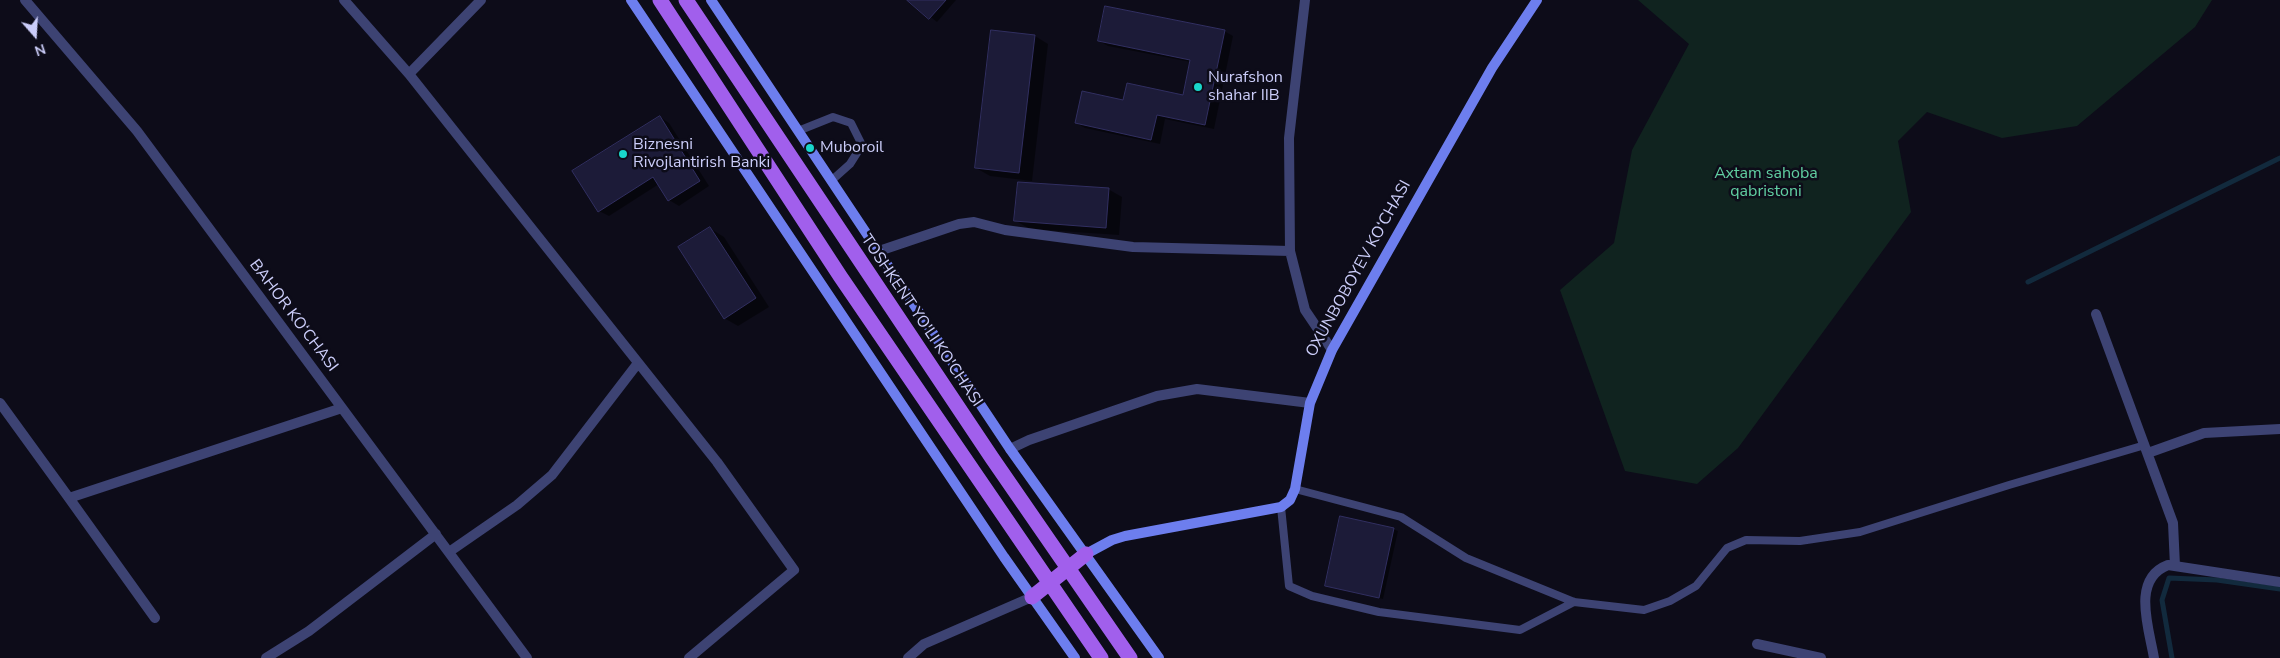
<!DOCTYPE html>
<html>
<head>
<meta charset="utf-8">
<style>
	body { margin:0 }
	#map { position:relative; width:2280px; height:658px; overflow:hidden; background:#0d0c19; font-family:"Nunito Sans",sans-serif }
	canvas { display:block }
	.north { position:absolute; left:10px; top:10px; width:50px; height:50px; -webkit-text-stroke:4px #0d0c19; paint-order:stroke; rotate:161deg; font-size:14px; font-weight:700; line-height:20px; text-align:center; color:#cbcdf9 }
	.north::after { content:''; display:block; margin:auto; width:18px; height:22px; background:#cbcdf9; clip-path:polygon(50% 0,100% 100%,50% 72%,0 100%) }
</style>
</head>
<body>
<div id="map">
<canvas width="2280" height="658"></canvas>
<div class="north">N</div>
</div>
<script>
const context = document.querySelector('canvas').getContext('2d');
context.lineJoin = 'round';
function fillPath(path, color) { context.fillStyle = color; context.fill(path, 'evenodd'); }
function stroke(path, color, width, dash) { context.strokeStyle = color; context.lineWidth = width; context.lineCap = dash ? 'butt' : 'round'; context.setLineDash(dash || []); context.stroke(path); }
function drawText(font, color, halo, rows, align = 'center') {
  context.font = font + ' "Nunito Sans",sans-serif'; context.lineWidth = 5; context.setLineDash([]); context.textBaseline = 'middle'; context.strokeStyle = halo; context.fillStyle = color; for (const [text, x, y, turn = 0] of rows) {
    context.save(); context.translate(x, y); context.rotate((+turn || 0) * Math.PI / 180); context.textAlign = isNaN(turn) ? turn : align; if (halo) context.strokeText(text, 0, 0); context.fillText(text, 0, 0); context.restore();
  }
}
const green = new Path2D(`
	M1638 0H2212L2195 27 2077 126 2002 138 1927 112 1898 141 1911 212 1738 448 1697 484 1625 471 1560 290 1614 243 1632 150 1689 44Z`);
const shadow = new Path2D(`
	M909 0H956L937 22Z
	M1224 31 1233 36 1214 129 1165 119 1160 144 1085 128 1076 123 1124 101 1184 96 1191 62 1108 46 1099 41Z
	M1035 36 1048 44 1032 181 990 176 976 168Z
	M660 117 669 123 709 186 679 206 669 200 659 184 609 216 599 211Z
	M1108 189 1122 197 1119 235 1030 229 1016 221Z
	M711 229 724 237 769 307 738 326 724 318Z
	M1393 529 1398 531 1383 599 1326 585Z`);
const stream = new Path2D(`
	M2028 282 2280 158
	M2172 658 2162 600 2169 578 2217 580 2280 589`);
const building = new Path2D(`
	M907 0H946L929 19Z
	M1105 6 1225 30 1205 125 1157 115 1151 140 1075 123 1082 91 1123 100 1127 83 1183 95 1190 60 1098 41Z
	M991 30 1035 35 1019 173 975 168Z
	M660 116 700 181 668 201 653 177 598 212 572 171Z
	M1018 182 1109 188 1106 228 1014 221Z
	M710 227 756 298 724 319 678 247Z
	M1340 516 1394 528 1379 598 1325 586Z`);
const lane = new Path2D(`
	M798 131 833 117 851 123 862 145 850 164 831 181
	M1295 489 1401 517 1466 558 1574 602 1644 610 1670 601 1696 586 1727 548 1746 540 1800 541 1860 532 2009 485 2145 445
	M1281 507 1289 586 1312 596 1379 612 1520 630 1574 602`);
const street = new Path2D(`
	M25 0 137 131 527 658
	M344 0 409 74 717 462 794 570 689 658
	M1305 0 1289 138 1290 251 1305 310 1332 350
	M409 74 481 0
	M879 251 959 224 974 222 1005 230 1133 247 1290 251
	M2096 314 2173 523 2175 566
	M0 403 69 498 342 408
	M1010 449 1029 440 1157 396 1197 389 1310 403
	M2148 453 2204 433 2280 429
	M69 498 155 618
	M449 552 517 505 552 475 638 363
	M1757 644 1821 658
	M266 658 309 631 436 534
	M908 658 924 644 1032 597
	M2154 658C2149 628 2131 579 2168 565L2280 582`);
const secondary = new Path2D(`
	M631 0 1004 557 1075 658
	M711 0 1010 449 1159 658
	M1086 554 1112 540 1125 536 1281 507 1290 500 1295 489 1310 403 1332 350 1492 68 1537 0`);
const primary = new Path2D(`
	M660 0 840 276 1101 658
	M686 0 992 458 1130 658
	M1032 597 1086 554`);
const markers = [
	[1198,87,5,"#19d6cb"],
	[810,148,5,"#19d6cb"],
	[623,154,5,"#19d6cb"]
];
const poiNames = [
	["Nurafshon",1208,78],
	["shahar IIB",1208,96],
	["Biznesni",633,145],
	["Rivojlantirish Banki",633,163],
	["Muboroil",820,148]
];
const parkNames = [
	["Axtam sahoba",1766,174],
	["qabristoni",1766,192]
];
const streetNames = [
	["OXUNBOBOYEV KO‘CHASI",1359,269,-61],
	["BAHOR KO‘CHASI",293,316,53],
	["TOSHKENT YO'LI KO'CHASI",921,321,56]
];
fillPath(green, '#10231f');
fillPath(shadow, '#0007');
stroke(stream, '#122a3d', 5);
fillPath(building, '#1c1b38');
stroke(building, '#312f61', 1);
stroke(lane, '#3d4373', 8);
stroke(street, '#3d4373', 10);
stroke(secondary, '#6d7eee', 10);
stroke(primary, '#a15fec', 15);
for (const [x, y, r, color] of markers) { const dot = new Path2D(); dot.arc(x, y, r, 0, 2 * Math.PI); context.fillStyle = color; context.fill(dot); stroke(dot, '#0d0c19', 2); }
drawText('16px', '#cbcdf9', '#0d0c19', poiNames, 'left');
drawText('16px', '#61cfa2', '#0d0c19', parkNames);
drawText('16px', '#cbcdf9', '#0d0c19', streetNames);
</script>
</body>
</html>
